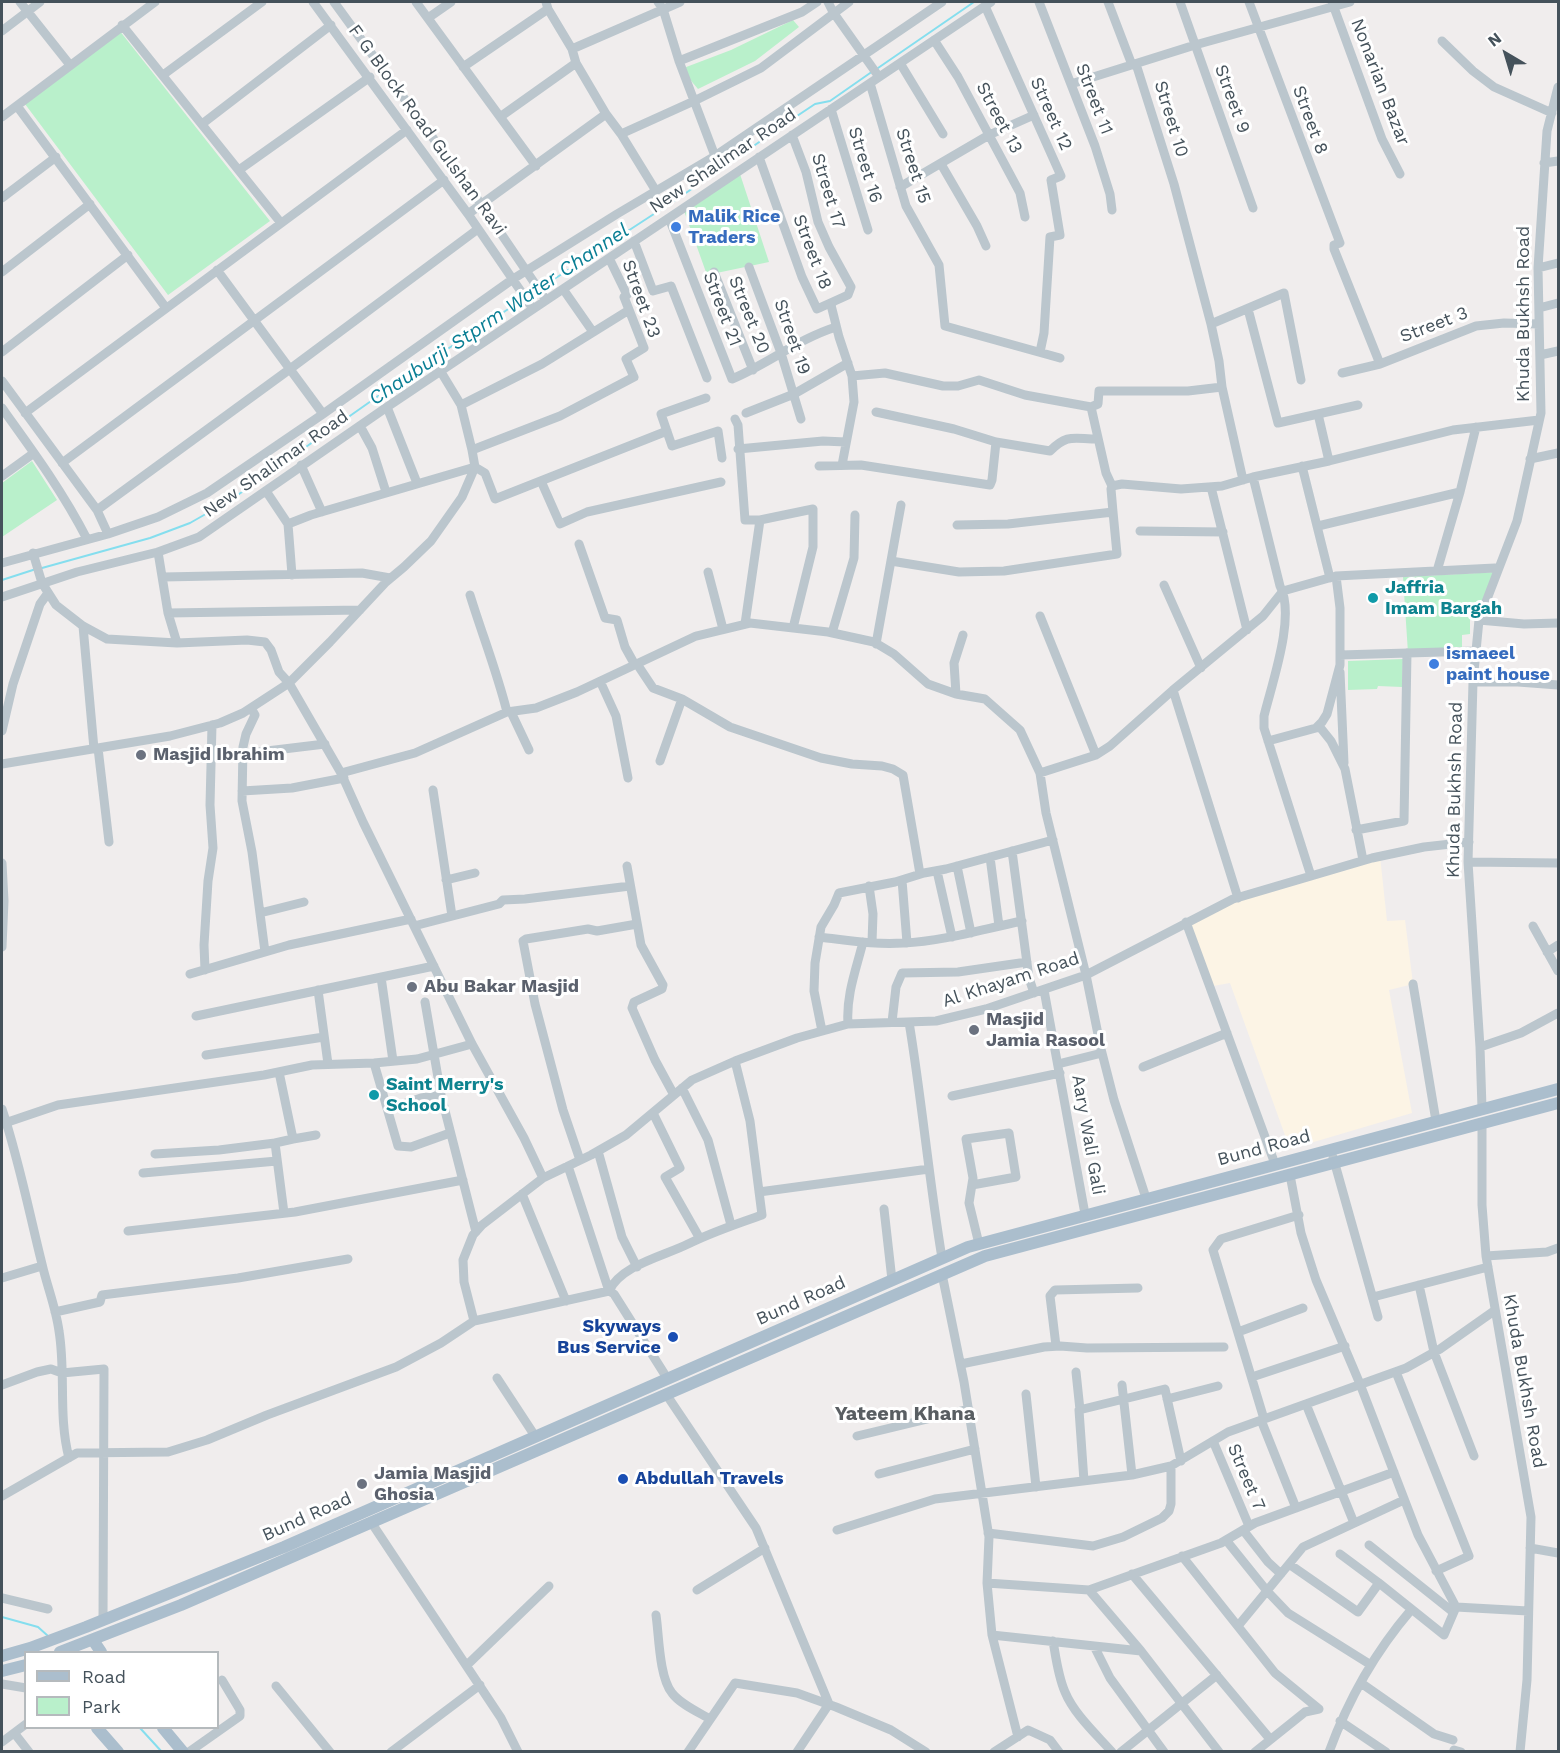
<!DOCTYPE html>
<html>
<head>
<meta charset="utf-8">
<style>
	body { margin:0 }
	#map { position:relative; width:1560px; height:1753px; overflow:hidden; background:#f0eded; font-family:"Work Sans",sans-serif }
	canvas { display:block }
	.frame { position:absolute; inset:0; border:3px solid #45525b; pointer-events:none }
	.legend { position:absolute; left:24px; top:1651px; width:195px; height:78px; box-sizing:border-box; background:#fff; border:2px solid #b5babd; margin:0; padding:8px 10px; list-style:none; font-size:18px; color:#45525b }
	.legend li { display:flex; align-items:center; gap:12px; height:30px }
	.legend b { width:30px; border:2px solid #b5babd }
	.north { position:absolute; left:1476px; top:24px; width:60px; height:60px; -webkit-text-stroke:4px #fff; paint-order:stroke; rotate:322deg; font-size:16px; font-weight:700; line-height:24px; text-align:center; color:#45525b }
	.north::after { content:''; display:block; margin:auto; width:21px; height:27px; background:#45525b; clip-path:polygon(50% 0,100% 100%,50% 72%,0 100%) }
</style>
</head>
<body>
<div id="map">
<canvas width="1560" height="1753"></canvas>
<div class="frame"></div>
<ul class="legend">
<li><b style="height:8px;background:#abbecd"></b>Road</li>
<li><b style="height:16px;background:#b9f0cb"></b>Park</li>
</ul>
<div class="north">N</div>
</div>
<script>
const context = document.querySelector('canvas').getContext('2d');
context.lineJoin = 'round';
function fillPath(path, color) { context.fillStyle = color; context.fill(path, 'evenodd'); }
function stroke(path, color, width, dash) { context.strokeStyle = color; context.lineWidth = width; context.lineCap = dash ? 'butt' : 'round'; context.setLineDash(dash || []); context.stroke(path); }
function drawText(font, color, halo, rows, align = 'center') {
  context.font = font + ' "Work Sans",sans-serif'; context.lineWidth = 6; context.setLineDash([]); context.textBaseline = 'middle'; context.strokeStyle = halo; context.fillStyle = color; for (const [text, x, y, turn = 0] of rows) {
    context.save(); context.translate(x, y); context.rotate((+turn || 0) * Math.PI / 180); context.textAlign = isNaN(turn) ? turn : align; if (halo) context.strokeText(text, 0, 0); context.fillText(text, 0, 0); context.restore();
  }
}
const commercial = new Path2D(`
	M1380 856 1387 921 1405 920 1413 984 1389 990 1412 1113 1290 1149 1230 983 1213 986 1190 923 1238 898Z`);
const green = new Path2D(`
	M793 20 799 27 755 61 698 89 681 69 731 50Z
	M119 30 270 221 168 295 25 104Z
	M739 171 769 262 707 275 683 208Z
	M32 461 57 500 2 537V483Z
	M1497 572 1479 620H1470V634L1462 635V647L1408 653 1403 577Z
	M1403 659 1402 687 1378 686 1377 689 1348 690V661Z`);
const stream = new Path2D(`
	M878 68 974 2
	M542 287 683 195 788 122 815 104 830 101 873 71
	M527 297 537 290
	M42 568 150 538 190 523 232 499 408 375 522 300
	M2 580 36 569
	M2 1617 38 1627 48 1636
	M140 1728 162 1752`);
const minor = new Path2D(`
	M20 2 70 65
	M313 2 468 214 533 309
	M334 2 481 204 546 300
	M416 2 536 166
	M546 2 548 9 572 49 576 63 606 114 621 134 656 191
	M658 2 663 9 679 61 715 156
	M828 2 833 12 879 77
	M1039 2 1095 146 1110 194 1112 210
	M1108 2 1132 65
	M1180 2 1253 208
	M1249 2 1340 243 1334 245V249L1380 364
	M1332 2 1382 139 1400 174
	M985 6 1061 176 1051 180 1060 235 1050 237 1044 333 1040 352
	M428 18 451 2
	M122 25 281 223
	M2 31 40 2
	M934 40 958 77 1020 193 1025 217
	M1442 41 1473 71 1494 87 1552 113
	M572 49 680 2
	M679 61 802 12 817 2
	M900 63 943 134
	M1136 64 1174 184 1211 324 1219 361 1222 387 1243 480
	M463 67 548 9
	M163 75 262 2
	M870 83 906 206 939 265 945 326 1060 358
	M1071 84 1195 45 1350 2
	M17 106 166 308
	M831 109 868 230
	M2 117 155 2
	M500 117 576 63
	M202 124 331 25
	M621 134 694 101 761 68 849 2
	M759 157 802 277 817 309 848 295 851 287 829 247 818 222 806 172 792 135
	M1544 163 1558 161
	M941 164 977 226 986 246
	M239 170 370 77
	M900 187 989 135 1034 115
	M2 198 56 157
	M468 214 606 114
	M669 218 732 379C768 364 798 339 836 327
	M634 241 653 291 671 286 707 378
	M749 267 781 353 801 419
	M1538 268 1558 263
	M217 270 323 414
	M2 272 90 204
	M714 272 753 370
	M563 289 593 332
	M833 302 831 305 839 337 852 376 854 402 842 465
	M1539 308 1558 303
	M1248 309 1278 423 1358 405
	M1211 324 1284 293 1301 380
	M2 352 128 255
	M1540 355 1558 351
	M1342 373 1380 364 1476 326 1504 323 1539 324
	M852 376 885 373 943 386H958L979 380 1025 395 1091 407 1098 404 1099 391H1188L1222 387
	M2 381 97 510 108 534
	M706 398 661 414 672 446 718 431 722 458
	M461 405 542 364 629 310
	M387 407 417 483
	M2 408C33 451 63 492 87 539
	M876 412 954 429 996 442 1050 451C1068 433 1074 439 1098 439
	M25 413 407 130
	M746 413 794 394 848 363
	M1318 414 1329 461
	M735 419 738 425 745 520H760L813 509V547L793 628
	M360 426 372 448 386 492
	M738 449 823 441 846 442
	M472 450 560 416 634 377 626 359 644 348 624 297 627 295 609 258
	M1530 459 1558 453
	M62 463 444 180
	M301 465 322 512
	M819 466 861 465 990 485 992 480 996 442
	M1302 466 1330 578
	M2 476 34 453
	M1253 477 1280 586C1296 616 1272 683 1264 716V728L1311 876
	M541 481 560 524 587 512 721 482
	M1112 486 1122 484 1181 489 1222 486 1253 477 1329 461 1453 430 1539 420
	M1211 487 1247 630
	M266 491 288 524 292 575
	M97 510 290 369 478 229
	M288 524 311 515 475 467 485 473 495 499 667 431
	M957 525 1008 524 1113 512 1111 489 1112 486 1106 473 1091 407
	M1318 526 1460 492
	M1140 531 1223 532
	M579 544 605 618 617 620 625 647 635 665
	M158 552 168 613 177 643
	M33 553 42 583 56 605 83 626 107 639 177 643 247 640 265 642 271 650 279 672 289 683 341 773 363 822 472 1044 524 1138 543 1178
	M891 561 959 572 1004 571 1117 554 1113 512
	M2 563 108 534 158 517 207 493 323 414 513 279 617 214 715 156 942 2
	M1437 571 1460 492 1476 427
	M708 572 723 629
	M163 577 362 573 390 578
	M1164 585 1201 668
	M470 595C482 634 497 672 507 712
	M2 597 77 572 158 552 199 537 387 407 991 2
	M168 613 360 610
	M1040 616 1096 755
	M1479 620 1524 624 1558 623
	M745 624 760 520
	M83 626 94 749
	M832 633 854 558 855 515
	M876 644 901 505
	M1340 655 1476 651
	M637 664 653 688 682 699 730 727 821 758 852 764 882 766 893 769 903 775 920 874
	M1340 672 1344 763
	M600 681 616 716 628 778
	M1473 682H1518L1558 685
	M1173 690 1238 898
	M956 694 954 663 963 635
	M251 708 255 715 246 734 243 747 242 801 252 852 265 952
	M511 712 529 750
	M1319 726 1331 741 1345 769 1363 860
	M2 731 13 684 40 604 48 593
	M1268 741 1316 728 1322 722 1327 714 1340 665V608L1336 576
	M98 748 109 842
	M242 754 325 744
	M660 761 682 699
	M2 764 170 736 220 723 243 713 289 683 330 642 386 582 404 567 431 541 462 497 475 467 472 450 461 405 441 372
	M341 773 415 753 507 712 536 708 577 692 696 636 750 623 828 632 874 642 894 654 928 684 956 694 985 699 1020 730 1040 773 1046 813 1086 975 1101 1049 1114 1100 1146 1198
	M1040 773 1096 755 1110 746 1173 690 1263 616 1283 591 1336 576 1495 568
	M433 790 452 916
	M242 791 292 788 344 778
	M1356 830 1404 821 1407 653
	M1012 851 1029 978 1034 993
	M990 857 999 926
	M1468 862 1558 863
	M2 863 4 901 2 947
	M627 866 641 945 663 985 662 989 634 1002 632 1008 655 1060 674 1095
	M957 866 971 933
	M937 871 952 937
	M446 880 475 873
	M902 880 907 943
	M869 886 873 914 872 942
	M260 913 304 902
	M1186 922 1275 1164
	M414 926 499 904 503 900 525 899 630 886
	M1533 926 1558 971
	M819 937C847 940 875 945 903 943 944 941 983 929 1022 921
	M1547 952 1558 945
	M205 970 204 945 208 881 213 848 210 805 212 725
	M190 974 289 945 411 919
	M381 977 393 1061
	M1413 984 1436 1121
	M318 990 328 1064
	M1044 990 1085 1214
	M425 1002 441 1095 476 1232
	M196 1016 434 966
	M892 1022 896 987 902 973 958 972 1027 962
	M909 1022C922 1101 929 1180 942 1258
	M848 1024C846 995 856 970 863 942
	M822 1031 814 991 815 963 821 927 834 905 839 893 895 882 924 873 946 869 1053 840
	M1480 1047 1521 1033 1558 1013
	M206 1055 324 1037
	M374 1063 398 1146 411 1147 450 1133
	M1058 1064 1102 1053
	M1143 1067 1227 1033
	M279 1072 293 1139 275 1143 284 1213
	M682 1088 708 1140 731 1225
	M952 1096 1060 1073
	M1482 1108 1480 1047 1468 862 1473 682 1479 620 1517 521 1541 413 1538 268 1547 131 1558 87
	M2 1109C19 1160 29 1212 42 1264 47 1286 56 1308 59 1331 66 1373 58 1416 69 1458
	M388 1109 421 1098 441 1095
	M653 1113 680 1168 665 1177 699 1237
	M2 1124 58 1105 264 1075 312 1065 374 1063 417 1059 472 1044
	M1482 1124V1205L1486 1256 1531 1517 1527 1680 1520 1752
	M293 1139 316 1135
	M598 1151 622 1237 637 1267
	M155 1154 219 1150 275 1143
	M1333 1157 1378 1317
	M580 1160 563 1110 535 1004 523 941 526 939 588 929 597 931 637 924
	M568 1166 609 1291 614 1294 667 1378
	M143 1173 277 1161
	M1290 1175 1301 1233 1316 1280 1360 1384 1418 1535 1456 1607
	M972 1185 1016 1177 1009 1133 966 1139 973 1178 969 1203 979 1244
	M759 1192 929 1169
	M522 1194 566 1301
	M884 1209 892 1280
	M128 1231 295 1212 463 1180
	M1486 1256 1547 1252 1558 1248
	M942 1274 964 1382 989 1537 987 1583 992 1635 1018 1737
	M2 1278 42 1266
	M1419 1285 1434 1352 1474 1456
	M609 1291C621 1265 664 1256 688 1244 712 1232 736 1224 762 1215L750 1121 735 1061
	M1373 1297 1488 1267
	M55 1312 100 1302 102 1295 238 1278 348 1259
	M474 1321 464 1282 463 1260 473 1235 482 1225 543 1178 591 1155 626 1135 692 1080 735 1061 797 1038 848 1024 936 1021 986 1009 1086 975 1233 899 1372 858 1424 847 1469 842
	M1238 1332 1303 1308
	M1056 1346 1050 1296 1055 1290 1138 1288
	M961 1364 1044 1347 1060 1346 1087 1348 1224 1347
	M1076 1372 1080 1410
	M1396 1372 1469 1556 1436 1571
	M1252 1377 1345 1346
	M497 1378 535 1436
	M2 1385 37 1372 51 1369 62 1373 104 1369 103 1621
	M1122 1385 1132 1475
	M666 1394 756 1528 829 1704 797 1752
	M1026 1394 1036 1487
	M1167 1399 1218 1386
	M1306 1404 1354 1523
	M1264 1419 1213 1250 1221 1239 1299 1215
	M1261 1420 1296 1508
	M857 1436 969 1409
	M1213 1441 1249 1526
	M879 1474 975 1449
	M1084 1481 1079 1410 1165 1389 1181 1461
	M2 1496 77 1453 168 1452 207 1440 267 1415 396 1367 441 1343 474 1321 609 1291
	M371 1522 501 1718 518 1752
	M837 1530 935 1499 1132 1475 1171 1466 1228 1432 1406 1368 1440 1349 1494 1311
	M1243 1530 1268 1562 1281 1574
	M988 1533 1093 1546 1123 1537 1162 1518 1169 1511 1171 1504V1466
	M1226 1540 1267 1591 1288 1613 1371 1665
	M1369 1545 1453 1612
	M1530 1548 1558 1553
	M1340 1554 1379 1583
	M1182 1556 1275 1673 1319 1709
	M1289 1564 1358 1612 1379 1583 1444 1635 1456 1607
	M1132 1574 1270 1739
	M987 1583 1089 1590 1221 1543 1255 1523 1394 1472
	M697 1590 765 1548
	M1089 1590 1141 1651 1219 1752
	M2 1598 48 1609
	M1456 1607 1528 1611
	M656 1615C659 1635 659 1677 672 1693 680 1704 698 1712 710 1719
	M1238 1626 1303 1547 1404 1500
	M992 1635 1141 1651
	M1053 1641C1056 1658 1058 1676 1065 1692 1074 1714 1096 1734 1112 1752
	M1094 1646 1110 1678 1164 1752
	M467 1665 549 1586
	M1361 1683 1434 1734 1453 1740
	M2 1684 26 1688
	M276 1686 330 1752
	M1340 1721 1386 1752
	M15 1734 29 1752
	M2 1742 26 1724
	M1454 1750 1461 1752
	M189 1752 240 1716V1710L222 1680
	M391 1752 480 1685
	M688 1752 735 1683 797 1693 836 1707 891 1730 926 1752
	M994 1752 1028 1730 1050 1740 1059 1752
	M1121 1752 1217 1675
	M1255 1752 1305 1712 1319 1709
	M1329 1752C1348 1700 1375 1652 1411 1610`);
const major = new Path2D(`
	M93 1640 101 1652
	M60 1652 181 1605 985 1256 1558 1103
	M2 1656 30 1648 86 1627 284 1547 968 1247 1558 1089
	M2 1671 26 1665
	M97 1728 118 1752
	M163 1728 183 1752`);
const markers = [
	[676,227,6,"#3f7fe0"],
	[1373,598,6,"#0f9aa8"],
	[1434,664,6,"#3f7fe0"],
	[141,755,6,"#6b7280"],
	[412,987,6,"#6b7280"],
	[974,1030,6,"#6b7280"],
	[374,1095,6,"#0f9aa8"],
	[673,1337,6,"#1a4fb4"],
	[623,1479,6,"#1a4fb4"],
	[362,1484,6,"#6b7280"]
];
const streetNames = [
	["Nonarian Bazar",1380,82,69],
	["Street 11",1094,99,69],
	["Street 9",1232,99,70],
	["Street 12",1051,114,66],
	["Street 13",999,118,62],
	["Street 10",1171,119,73],
	["Street 8",1310,120,70],
	["F G Block Road Gulshan Ravi",427,130,54],
	["New Shalimar Road",723,161,-34],
	["Street 16",865,165,73],
	["Street 15",913,166,72],
	["Street 17",828,191,73],
	["Street 18",812,252,69],
	["Street 23",641,299,70],
	["Street 21",722,309,69],
	["Khuda Bukhsh Road",1524,314,-90],
	["Street 20",749,315,68],
	["Street 3",1434,325,-21],
	["Street 19",792,337,71],
	["New Shalimar Road",276,464,-35],
	["Khuda Bukhsh Road",1455,790,-89],
	["Al Khayam Road",1011,980,-18],
	["Aary Wali Gali",1088,1135,80],
	["Bund Road",1264,1148,-15],
	["Bund Road",801,1301,-24],
	["Khuda Bukhsh Road",1524,1381,80],
	["Street 7",1246,1477,67],
	["Bund Road",307,1517,-24]
];
const shopNames = [
	["Malik Rice",688,217],
	["Traders",688,238],
	["ismaeel",1446,654],
	["paint house",1446,675]
];
const cultureNames = [
	["Jaffria",1385,588],
	["Imam Bargah",1385,609],
	["Saint Merry's",386,1085],
	["School",386,1106]
];
const worshipNames = [
	["Masjid Ibrahim",153,755],
	["Abu Bakar Masjid",424,987],
	["Masjid",986,1020],
	["Jamia Rasool",986,1041],
	["Jamia Masjid",374,1474],
	["Ghosia",374,1495]
];
const transitNames = [
	["Skyways",661,1327],
	["Bus Service",661,1348],
	["Abdullah Travels",635,1479,"left"]
];
const waterNames = [
	["Chauburji Stprm Water Channel",499,315,-34]
];
const neighbourhoodNames = [
	["Yateem Khana",905,1414]
];
fillPath(commercial, '#fcf4e5');
fillPath(green, '#b9f0cb');
stroke(stream, '#85deee', 2);
stroke(minor, '#bbc6cd', 9);
stroke(major, '#abbecd', 12);
for (const [x, y, r, color] of markers) { const dot = new Path2D(); dot.arc(x, y, r, 0, 2 * Math.PI); context.fillStyle = color; context.fill(dot); stroke(dot, '#fff', 2); }
drawText('18px', '#45525b', '#fff', streetNames);
drawText('bold 18px', '#366cbe', '#fff', shopNames, 'left');
drawText('bold 18px', '#0d838f', '#fff', cultureNames, 'left');
drawText('bold 18px', '#5b616d', '#fff', worshipNames, 'left');
drawText('bold 18px', '#164399', '#fff', transitNames, 'right');
drawText('italic 20px', '#097e94', '#fff', waterNames);
drawText('bold 20px', '#595e62', '#fff', neighbourhoodNames);
</script>
</body>
</html>
